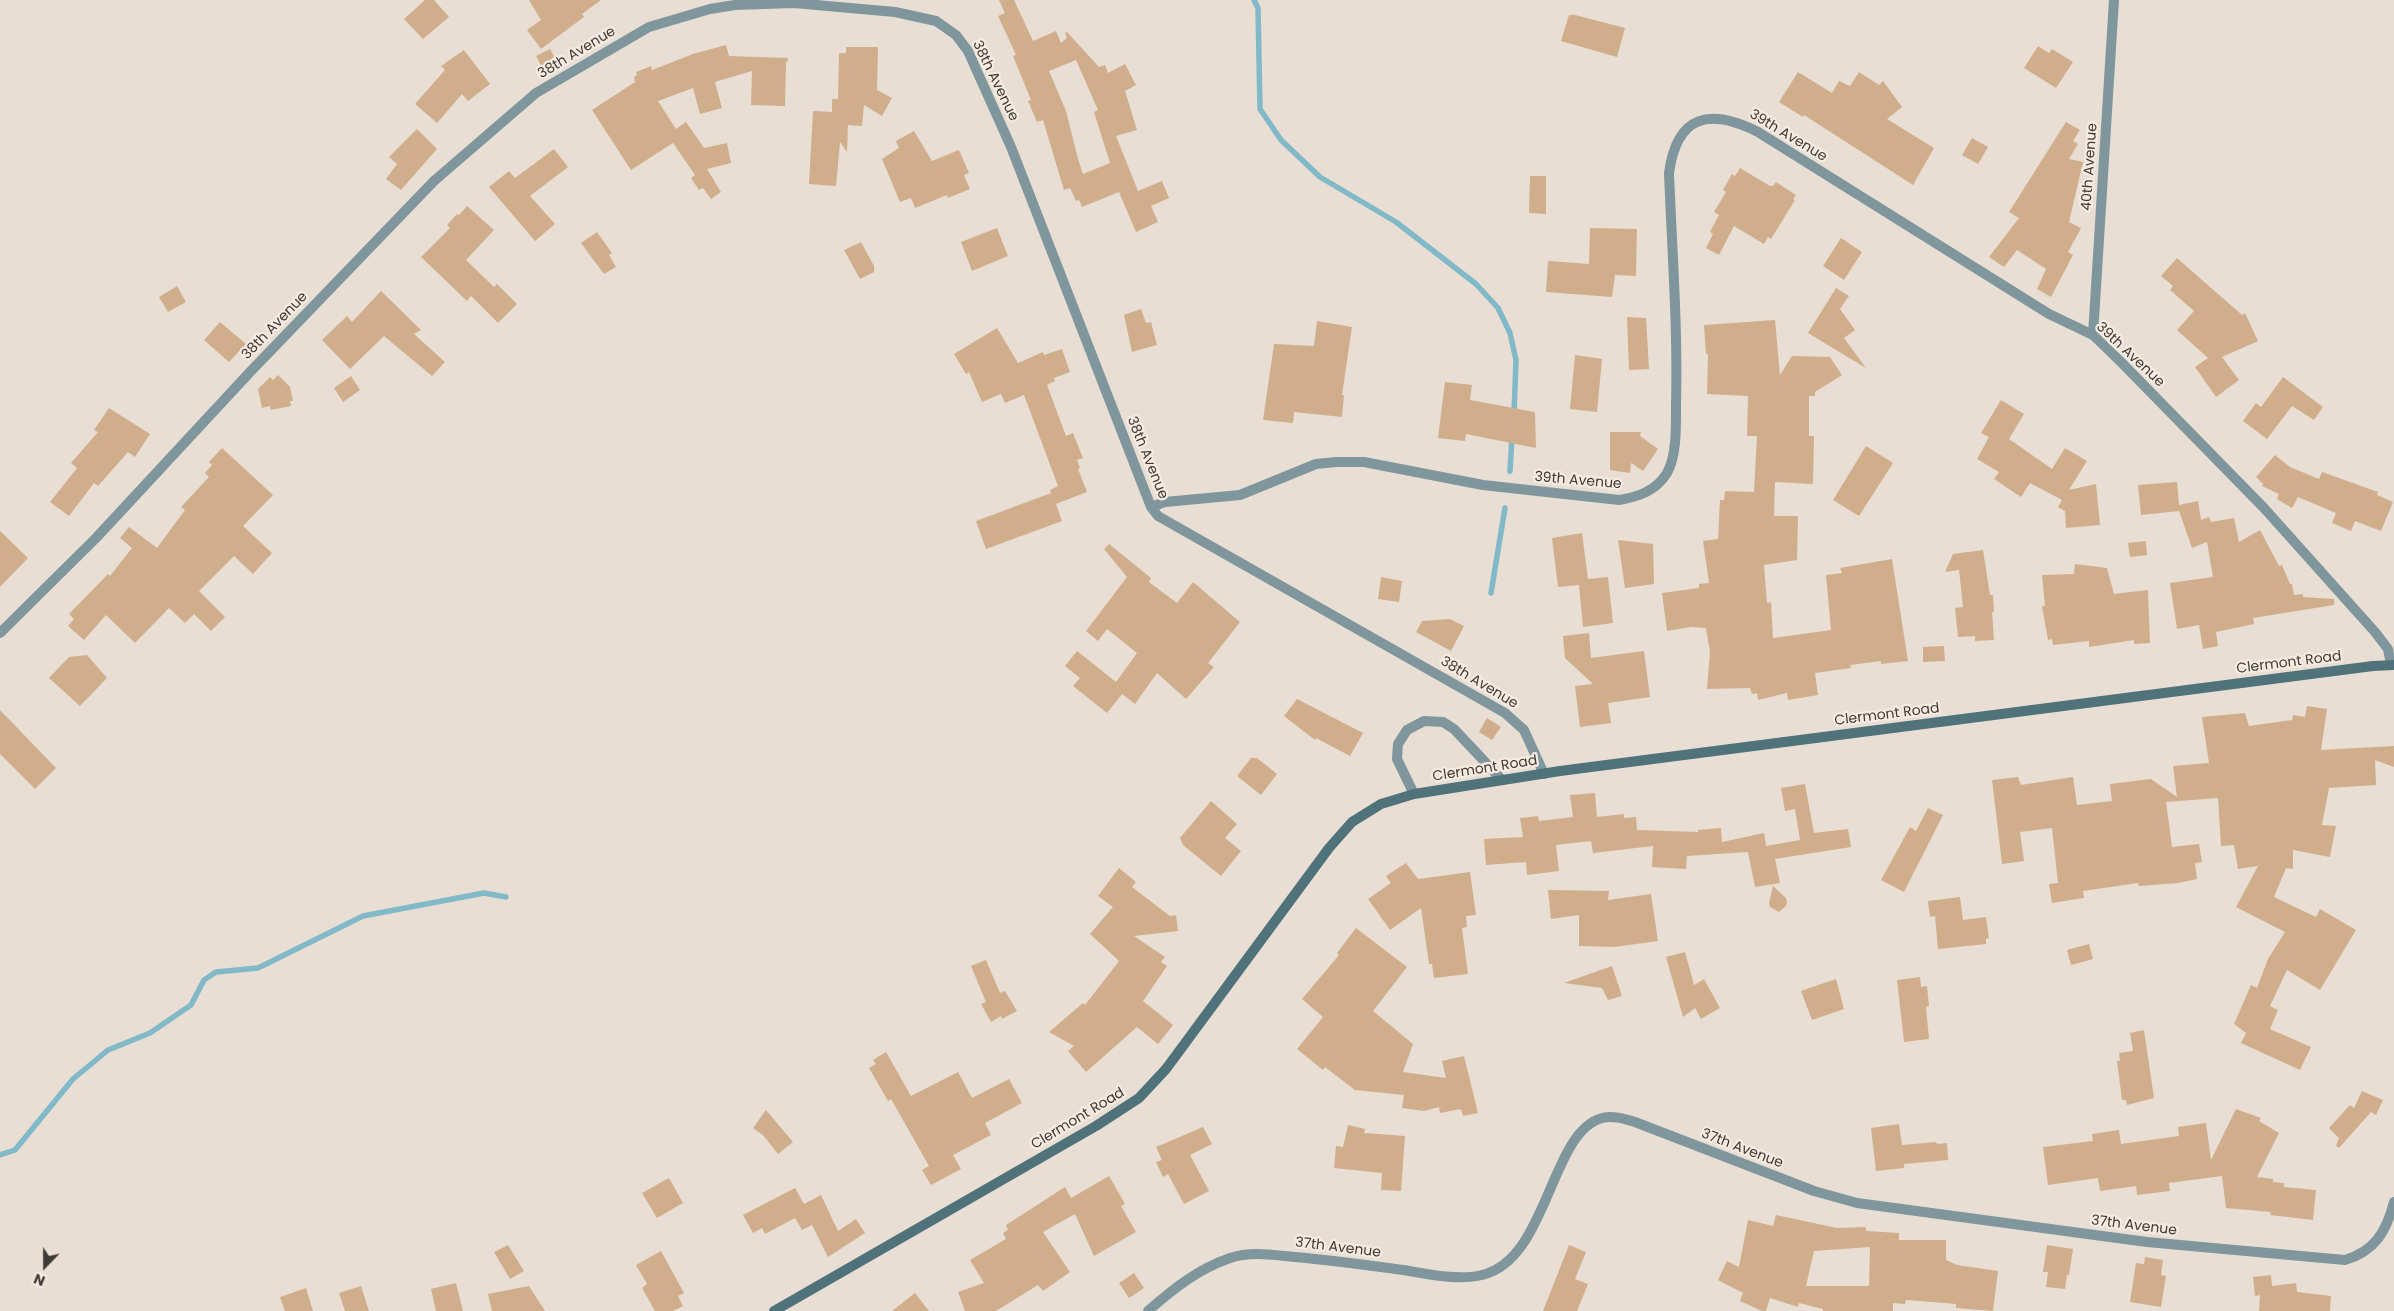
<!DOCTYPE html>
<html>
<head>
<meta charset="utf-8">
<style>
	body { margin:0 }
	#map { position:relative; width:2394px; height:1311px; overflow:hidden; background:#e8ded4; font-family:Poppins,sans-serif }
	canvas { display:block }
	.north { position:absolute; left:20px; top:1241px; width:50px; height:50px; -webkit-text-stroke:4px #f6ebe1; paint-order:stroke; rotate:202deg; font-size:14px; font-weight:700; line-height:20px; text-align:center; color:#3e3a36 }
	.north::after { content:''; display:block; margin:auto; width:18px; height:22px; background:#3e3a36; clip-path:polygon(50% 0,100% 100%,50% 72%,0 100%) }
</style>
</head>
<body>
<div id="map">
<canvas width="2394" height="1311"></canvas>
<div class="north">N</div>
</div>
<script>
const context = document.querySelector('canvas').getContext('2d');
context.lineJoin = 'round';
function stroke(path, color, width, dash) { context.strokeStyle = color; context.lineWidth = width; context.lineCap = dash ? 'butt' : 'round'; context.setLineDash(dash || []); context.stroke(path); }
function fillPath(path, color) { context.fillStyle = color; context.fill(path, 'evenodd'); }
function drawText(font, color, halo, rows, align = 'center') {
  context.font = font + ' Poppins,sans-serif'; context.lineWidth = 4.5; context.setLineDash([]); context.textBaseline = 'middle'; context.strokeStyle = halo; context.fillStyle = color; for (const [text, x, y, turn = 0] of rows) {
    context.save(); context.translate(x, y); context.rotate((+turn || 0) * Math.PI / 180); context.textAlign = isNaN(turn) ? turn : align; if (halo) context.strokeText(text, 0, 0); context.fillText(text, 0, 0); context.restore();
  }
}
const stream = new Path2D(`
	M1254 0 1258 8 1260 109 1281 140 1320 177 1396 222 1476 284 1498 308 1510 333 1516 360 1514 414
	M1510 471 1512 436
	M1491 593 1505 508
	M0 1155 15 1150 73 1079 108 1050 150 1033 191 1005 204 980 216 972 258 968 363 916 484 893 506 897`);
const building = new Path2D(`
	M425 0H434L449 17 423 39 404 19Z
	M529 0H601L582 14 584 17 541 49 527 30 541 20Z
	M999 0H1014L1033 41 1056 31 1061 43 1067 38 1065 33 1067 32 1099 67 1105 65 1108 73 1125 64 1136 85 1125 91 1137 130 1116 136 1138 191 1162 181 1169 198 1151 206 1158 222 1136 232 1119 192 1082 207 1079 200 1076 201 1070 188 1064 190 1043 120 1037 122 1028 101 1031 100 1013 56 1016 55 998 16 1005 13ZM1076 60 1098 110 1094 112 1110 163 1083 174 1078 159 1066 111 1049 71Z
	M1569 15H1575L1625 28 1617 57 1561 41Z
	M726 45 729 56 788 58V61L786 62 785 106 751 105 752 71 715 82 722 108 700 114 693 88 658 101 676 129 686 122 704 148 727 143 731 163 707 169 721 192 711 199 703 188 699 190 691 178 695 175 673 143 631 170 592 110 635 82 634 77 637 75 636 72 651 66 652 70 693 54Z
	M2038 46 2049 53 2052 49 2073 62 2056 88 2024 68Z
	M846 47H878L877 90 892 98 882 116 864 105 862 126 848 125 847 152 840 142 836 186 809 184 813 111 832 112V99H838L839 53H846Z
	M550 49 558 63 544 71 536 56Z
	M464 50 490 84 468 101 462 94 437 123 415 104 445 70 441 66Z
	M1798 72 1832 93 1839 81 1850 86 1859 72 1879 85 1883 81 1902 107 1887 119 1934 148 1913 185 1804 115 1803 117 1779 102Z
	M2066 122 2080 130 2073 141 2078 144 2069 159 2083 162 2069 222 2081 228 2068 252 2073 255 2051 297 2037 289 2046 269 2017 250 2004 267 1989 257 2019 218 2009 212Z
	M417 129 437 149 401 190 386 179 397 164 389 157Z
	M914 131 932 161 959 150 969 173 964 175 970 189 948 198 947 195 915 208 911 198 900 202 882 159 899 148 896 141Z
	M1972 138 1988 147 1978 164 1962 155Z
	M554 149 568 167 530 196 555 224 535 241 489 187 509 171 515 178Z
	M1740 168 1770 186H1773L1776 182 1796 195 1793 199 1795 200 1771 239 1768 237 1764 244 1734 226 1719 255 1706 248 1713 234 1710 232 1719 215 1714 212 1726 192 1723 190 1732 174 1735 176Z
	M1530 176H1546V214L1529 213Z
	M467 206 494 230 466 260 494 287 497 284 517 304 498 323 471 296 467 301 421 257 450 228 447 225 457 214 459 215Z
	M997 228 1008 256 972 271 961 242Z
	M1590 228 1637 229 1636 276 1615 275 1612 297 1546 292 1548 261 1589 264Z
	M597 232 612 253 609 255 616 267 604 274 581 243Z
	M1841 238 1862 252 1844 280 1823 266Z
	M861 242 874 266V272L860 279 844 250Z
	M2177 258 2242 315 2245 313 2258 341 2222 357 2239 380 2216 397 2195 367 2208 358 2177 330 2194 311 2170 290 2173 286 2161 276Z
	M177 286 186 302 168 312 159 297Z
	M1836 288 1849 296 1840 309 1855 330 1844 338 1866 368 1808 333Z
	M381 291 421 330 414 334 445 362 432 376 384 336 350 369 322 340 347 316 352 322Z
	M1141 309 1146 323 1151 322 1157 345 1132 352 1124 315Z
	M1627 317 1646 318 1649 369 1629 370Z
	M1775 320 1780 375 1792 356 1830 357 1842 375 1815 392V396H1809V436H1814L1813 484 1775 482 1774 516H1798L1797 560 1764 565 1767 603 1771 602 1773 638 1831 630 1826 575 1842 573 1840 568 1892 559 1908 661 1881 664V661L1850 665 1851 668 1815 673 1818 695 1788 700 1787 693 1758 700 1757 693 1752 694 1750 688 1707 689 1710 652 1706 628 1691 627 1667 631 1662 593 1699 588V584L1709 583 1703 541 1718 539 1720 500H1724L1725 491 1754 492 1757 436H1747L1748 396 1707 394 1708 354H1706L1704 325Z
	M1317 321 1352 327 1342 395H1344L1342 417 1294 412 1293 423 1263 420 1274 344 1314 346Z
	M220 322 246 344 229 362 204 340Z
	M997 328 1018 363 1043 352 1044 355 1062 349 1070 372 1054 378 1055 381 1047 385 1066 436 1073 433 1083 458 1077 460 1080 468 1078 469 1087 492 1056 504 1062 521 986 549 976 521 1051 493 1050 490 1058 486 1024 395 1005 403 1001 394 982 402 969 372 966 374 954 354Z
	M1575 355 1602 359 1597 412 1570 409Z
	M278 375 290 387 293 401H290L291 406 271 410 270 406 262 408 258 389 270 377 273 380Z
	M351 376 360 390 343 402 334 388Z
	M2283 377 2323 407 2314 420 2292 406 2267 439 2243 421 2256 403 2261 407Z
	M1445 382 1472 385 1470 400 1535 412 1536 448 1466 434 1465 441 1438 438Z
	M2001 400 2024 414 2009 439 2052 469 2065 448 2087 461 2069 490 2096 484 2100 525 2066 528 2065 511 2058 507 2062 500 2030 483 2021 497 1994 479 1999 472 1977 459 1989 437 1981 433Z
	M109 408 150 434 135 457 128 452 98 486 94 483 69 516 50 502 77 468 71 463 98 432 94 430Z
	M1610 432H1641L1640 436 1658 449 1643 471 1631 463 1630 473 1610 470Z
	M1866 446 1893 463 1859 516 1833 500Z
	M222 448 273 495 243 526 272 553 253 574 234 556 199 591 225 617 211 631 194 614 185 623 169 608 135 643 106 615 84 640 68 626 74 619 69 614 108 574 110 576 132 548 120 538 129 527 157 548 185 510 181 507 209 477 205 473 212 465 209 462Z
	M2275 455 2290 467 2319 479 2322 472 2378 492 2377 495 2393 502 2381 531 2355 521 2351 531 2332 523 2336 513 2298 497 2292 508 2277 499 2279 494 2262 486 2263 484 2256 477Z
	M2177 482 2179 505 2198 501 2201 520 2209 517 2211 522 2234 518 2239 542 2260 530 2279 566 2282 565 2290 584H2292L2294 595 2303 594V597L2334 599V605L2253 618 2254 624 2216 632 2218 646 2203 649 2199 625 2177 629 2170 583 2213 577 2207 542 2192 548 2179 511 2141 515 2138 485Z
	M0 531 28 558 0 587Z
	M1582 533 1588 579 1608 577 1613 623 1583 627 1579 585 1558 587 1552 538Z
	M1618 540 1653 544 1654 584 1625 588Z
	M2146 541 2147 555 2130 557 2128 543Z
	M1109 544 1151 578 1149 582 1177 603 1193 582 1240 622 1208 663 1214 667 1186 699 1157 673 1135 704 1122 694 1107 713 1073 686 1080 678 1065 666 1077 651 1116 682 1137 653 1107 629 1098 641 1086 631 1127 577 1104 549Z
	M1983 550 1990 595H1993L1994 612H1992L1994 640 1975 641V636L1958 637 1955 608 1963 607 1959 570 1945 572 1953 554Z
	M2075 564 2107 568 2114 594 2148 590 2150 643 2134 644V640L2089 647V641L2053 645 2052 639 2048 640 2042 606H2045L2042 575 2074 574Z
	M1381 577 1402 581 1399 602 1378 599Z
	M1450 619 1464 626 1451 651 1416 632 1422 621Z
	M1589 633 1591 658 1644 651 1650 697 1608 703 1611 723 1580 727 1575 686 1593 684 1565 658 1563 636Z
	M1944 646 1945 661 1923 662V647Z
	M87 655 107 678 80 706 49 678 69 657Z
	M1297 699 1363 733 1350 756 1316 738 1315 740 1284 716Z
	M2307 706 2327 709 2321 750 2394 746V767L2375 760 2376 785 2329 788 2322 825 2336 826 2330 857 2293 850V869L2286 868 2274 897 2316 917 2320 909 2356 930 2320 990 2287 970 2270 1006 2278 1010 2270 1029 2311 1047 2300 1070 2241 1043 2246 1033 2234 1024 2251 985 2257 988 2268 959 2285 932 2236 907 2258 866 2238 869 2234 845 2221 846 2218 798 2166 802 2172 847 2199 844 2202 862 2195 863 2197 879 2178 883 2139 886 2138 883 2083 891 2084 898 2052 903 2049 884 2058 883 2052 828 2020 832 2024 861 2002 864 1992 780 2018 777 2021 785 2073 777 2077 805 2112 801 2110 784 2151 779 2177 797 2173 766 2209 763 2202 717 2245 713 2249 726 2292 720 2293 715 2305 717Z
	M0 710 56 768 35 789 0 754Z
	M1487 718 1501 727 1492 740 1479 732Z
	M1251 758H1257L1277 774 1261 795 1237 776Z
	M1805 784 1814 833 1848 829 1851 847 1775 859 1780 883 1755 887 1748 852 1687 856 1686 869 1652 867 1653 846 1593 853 1591 841 1556 845 1559 871 1527 875 1526 862 1486 865 1484 839 1523 837 1520 818 1538 816 1539 821 1573 817 1570 795 1595 793 1597 817 1624 814V818L1636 817 1637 830 1698 832V830L1721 828 1722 842 1764 833 1766 846 1800 840 1795 809 1785 811 1781 788Z
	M1211 801 1237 824 1225 838 1241 851 1221 876 1183 845 1180 838Z
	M1928 808 1943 815 1904 892 1881 880 1910 827 1916 831Z
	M1406 863 1418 879 1470 872 1476 915 1466 916 1467 927 1462 928 1468 974 1434 978 1432 964H1429L1421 908 1390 930 1368 899 1391 883 1386 876Z
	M1119 868 1136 882 1132 887 1170 916 1176 915 1178 931 1134 936 1165 957 1161 962 1167 966 1143 1001 1173 1025 1158 1044 1137 1027 1086 1072 1068 1051 1074 1046 1049 1032 1083 1003 1085 1005 1119 961 1090 934 1113 907 1098 896Z
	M1773 886 1786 898 1787 902 1786 906 1779 912 1770 907 1769 903Z
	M1548 890 1609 891 1608 900 1651 894 1658 941 1614 947 1579 946V915L1551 919Z
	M1960 897 1963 920 1986 917 1989 938 1986 939V944L1938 949 1935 916 1930 917 1928 901Z
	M1356 928 1407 967 1373 1011 1413 1044 1403 1072 1446 1078 1442 1061 1464 1056 1478 1113 1463 1116 1461 1109 1440 1113 1439 1107 1424 1111 1402 1108 1404 1095 1355 1090 1325 1067 1323 1070 1297 1049 1323 1017 1302 999 1339 955 1337 953Z
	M2089 944 2093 959 2071 965 2067 950Z
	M1685 952 1694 985 1704 979 1720 1008 1701 1019 1695 1008 1683 1017 1666 957Z
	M986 960 1000 993 1005 991 1017 1011 1002 1019 1001 1016 991 1022 981 1004 986 1002 971 966Z
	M1612 966 1622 996 1608 1000 1602 988 1564 983Z
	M1920 977 1921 987 1927 986 1929 1006 1926 1007 1929 1039 1904 1042 1897 980Z
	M1836 979 1844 1009 1812 1020 1801 991Z
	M2144 1030 2154 1098 2127 1105 2126 1100H2122L2117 1061H2120L2119 1053 2133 1051 2130 1033Z
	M886 1052 911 1096 958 1072 972 1098 1009 1079 1022 1103 985 1123 991 1135 953 1155 961 1169 931 1185 922 1170 929 1166 891 1099 888 1101 869 1068 876 1064 873 1060Z
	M2362 1091 2383 1100 2376 1115 2371 1112 2339 1148 2336 1146 2339 1138 2329 1128 2350 1105 2354 1108Z
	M2236 1109 2261 1118 2259 1121 2279 1133 2257 1177 2273 1179V1182L2284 1183V1187L2316 1190 2313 1220 2270 1215 2271 1212 2226 1208 2222 1176 2169 1183 2170 1191 2137 1195 2136 1186 2100 1191 2098 1178 2048 1185 2043 1147 2093 1141 2092 1134 2119 1130 2121 1144 2179 1136 2178 1127 2206 1123 2211 1160Z
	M766 1110 793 1142 778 1154 763 1135 753 1128Z
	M1899 1124 1902 1145 1936 1142 1937 1144 1947 1143 1948 1160 1904 1164V1168L1876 1171 1871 1128Z
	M1348 1125 1365 1129 1364 1133 1405 1136 1401 1191 1381 1190 1382 1173 1334 1168 1336 1146 1343 1147Z
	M1203 1127 1212 1144 1190 1155 1209 1191 1184 1204 1168 1174 1163 1177 1156 1162 1162 1160 1156 1147Z
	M1109 1176 1125 1204 1121 1206 1136 1232 1094 1256 1075 1214 1043 1232 1070 1272 1043 1291 1038 1285 996 1311H965L958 1292 984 1283 970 1260 1006 1239 1003 1233 1008 1230 1006 1225 1065 1187 1071 1198Z
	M669 1178 683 1203 657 1218 642 1193Z
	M795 1188 804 1204 821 1195 838 1231 856 1219 865 1233 828 1257 812 1225 802 1230 795 1218 765 1234 762 1228 753 1233 743 1215Z
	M1776 1215 1837 1228 1866 1227V1231L1899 1233V1240H1946V1260L1957 1265 1998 1271 1993 1311 1956 1308V1304L1906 1300 1905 1304 1893 1303V1311H1823V1309L1799 1303 1798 1307 1770 1298 1766 1311H1762L1740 1301 1743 1293 1718 1280 1727 1261 1739 1267 1748 1220 1773 1226ZM1870 1247 1869 1286H1806L1814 1251Z
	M508 1245 524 1271 510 1279 494 1252Z
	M1569 1245 1586 1252 1575 1279 1588 1284 1577 1311H1543Z
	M2047 1245 2073 1249 2069 1275H2067L2065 1289 2046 1287 2048 1272H2043Z
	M661 1251 684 1293 678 1296 683 1306 673 1311H655L642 1288 647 1284 636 1265Z
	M2145 1257 2163 1260 2161 1275 2166 1276 2161 1307 2130 1302 2136 1263 2144 1264Z
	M1134 1273 1144 1288 1129 1298 1119 1283Z
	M2271 1275 2272 1286 2296 1283 2297 1292 2331 1296 2330 1311H2259L2260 1295 2255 1296 2253 1277Z
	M456 1283 463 1311H436L431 1289Z
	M361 1286 369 1311H345L339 1293Z
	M529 1286 545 1311H492L488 1294Z
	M306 1288 313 1311H285L280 1297Z
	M915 1293 929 1311H892Z`);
const street = new Path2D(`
	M2093 335 2114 0
	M1151 507 1165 502 1240 495 1316 464 1336 462H1364L1483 485 1619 500C1638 497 1656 491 1667 473 1677 456 1676 425 1676 405 1678 328 1672 250 1669 173 1677 114 1710 108 1758 132L2049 314 2093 335 2121 362 2264 508 2375 632 2388 649 2391 664
	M0 633 96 538 251 371 434 181 536 93 649 27 710 9 735 5 794 3 895 12 936 21 956 35 968 51 1011 147 1151 507 1158 516 1505 713 1524 730 1544 774
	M1414 794 1397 759 1398 744 1407 730 1424 721 1443 722 1454 729 1502 780
	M1148 1311C1173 1289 1198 1269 1230 1258 1251 1251 1273 1255 1294 1257 1331 1260 1367 1265 1403 1270 1428 1274 1458 1281 1482 1275 1548 1260 1550 1132 1602 1118 1613 1115 1625 1119 1635 1122L1814 1191 1857 1203 2147 1242 2345 1260C2375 1251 2386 1232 2394 1202`);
const secondary = new Path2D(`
	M774 1311 1096 1126 1139 1098 1166 1069 1329 848 1352 822 1381 804 1414 794 1560 771 2373 666 2394 665`);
const streetNames = [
	["38th Avenue",577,53,-31],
	["38th Avenue",995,81,64],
	["39th Avenue",1788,136,31],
	["40th Avenue",2090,167,-86],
	["38th Avenue",275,326,-46],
	["39th Avenue",2130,355,43],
	["38th Avenue",1147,458,68],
	["39th Avenue",1578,481,5],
	["Clermont Road",2289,663,-7],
	["38th Avenue",1479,683,31],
	["Clermont Road",1887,715,-7],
	["Clermont Road",1485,769,-9],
	["Clermont Road",1078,1119,-31],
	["37th Avenue",1742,1149,21],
	["37th Avenue",2134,1226,7],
	["37th Avenue",1338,1248,7]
];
stroke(stream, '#81b9c8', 5.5);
fillPath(building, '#d0ae8b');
stroke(street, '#7f969c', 10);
stroke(secondary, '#4f727b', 10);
drawText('14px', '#3e3a36', '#f6ebe1', streetNames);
</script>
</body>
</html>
